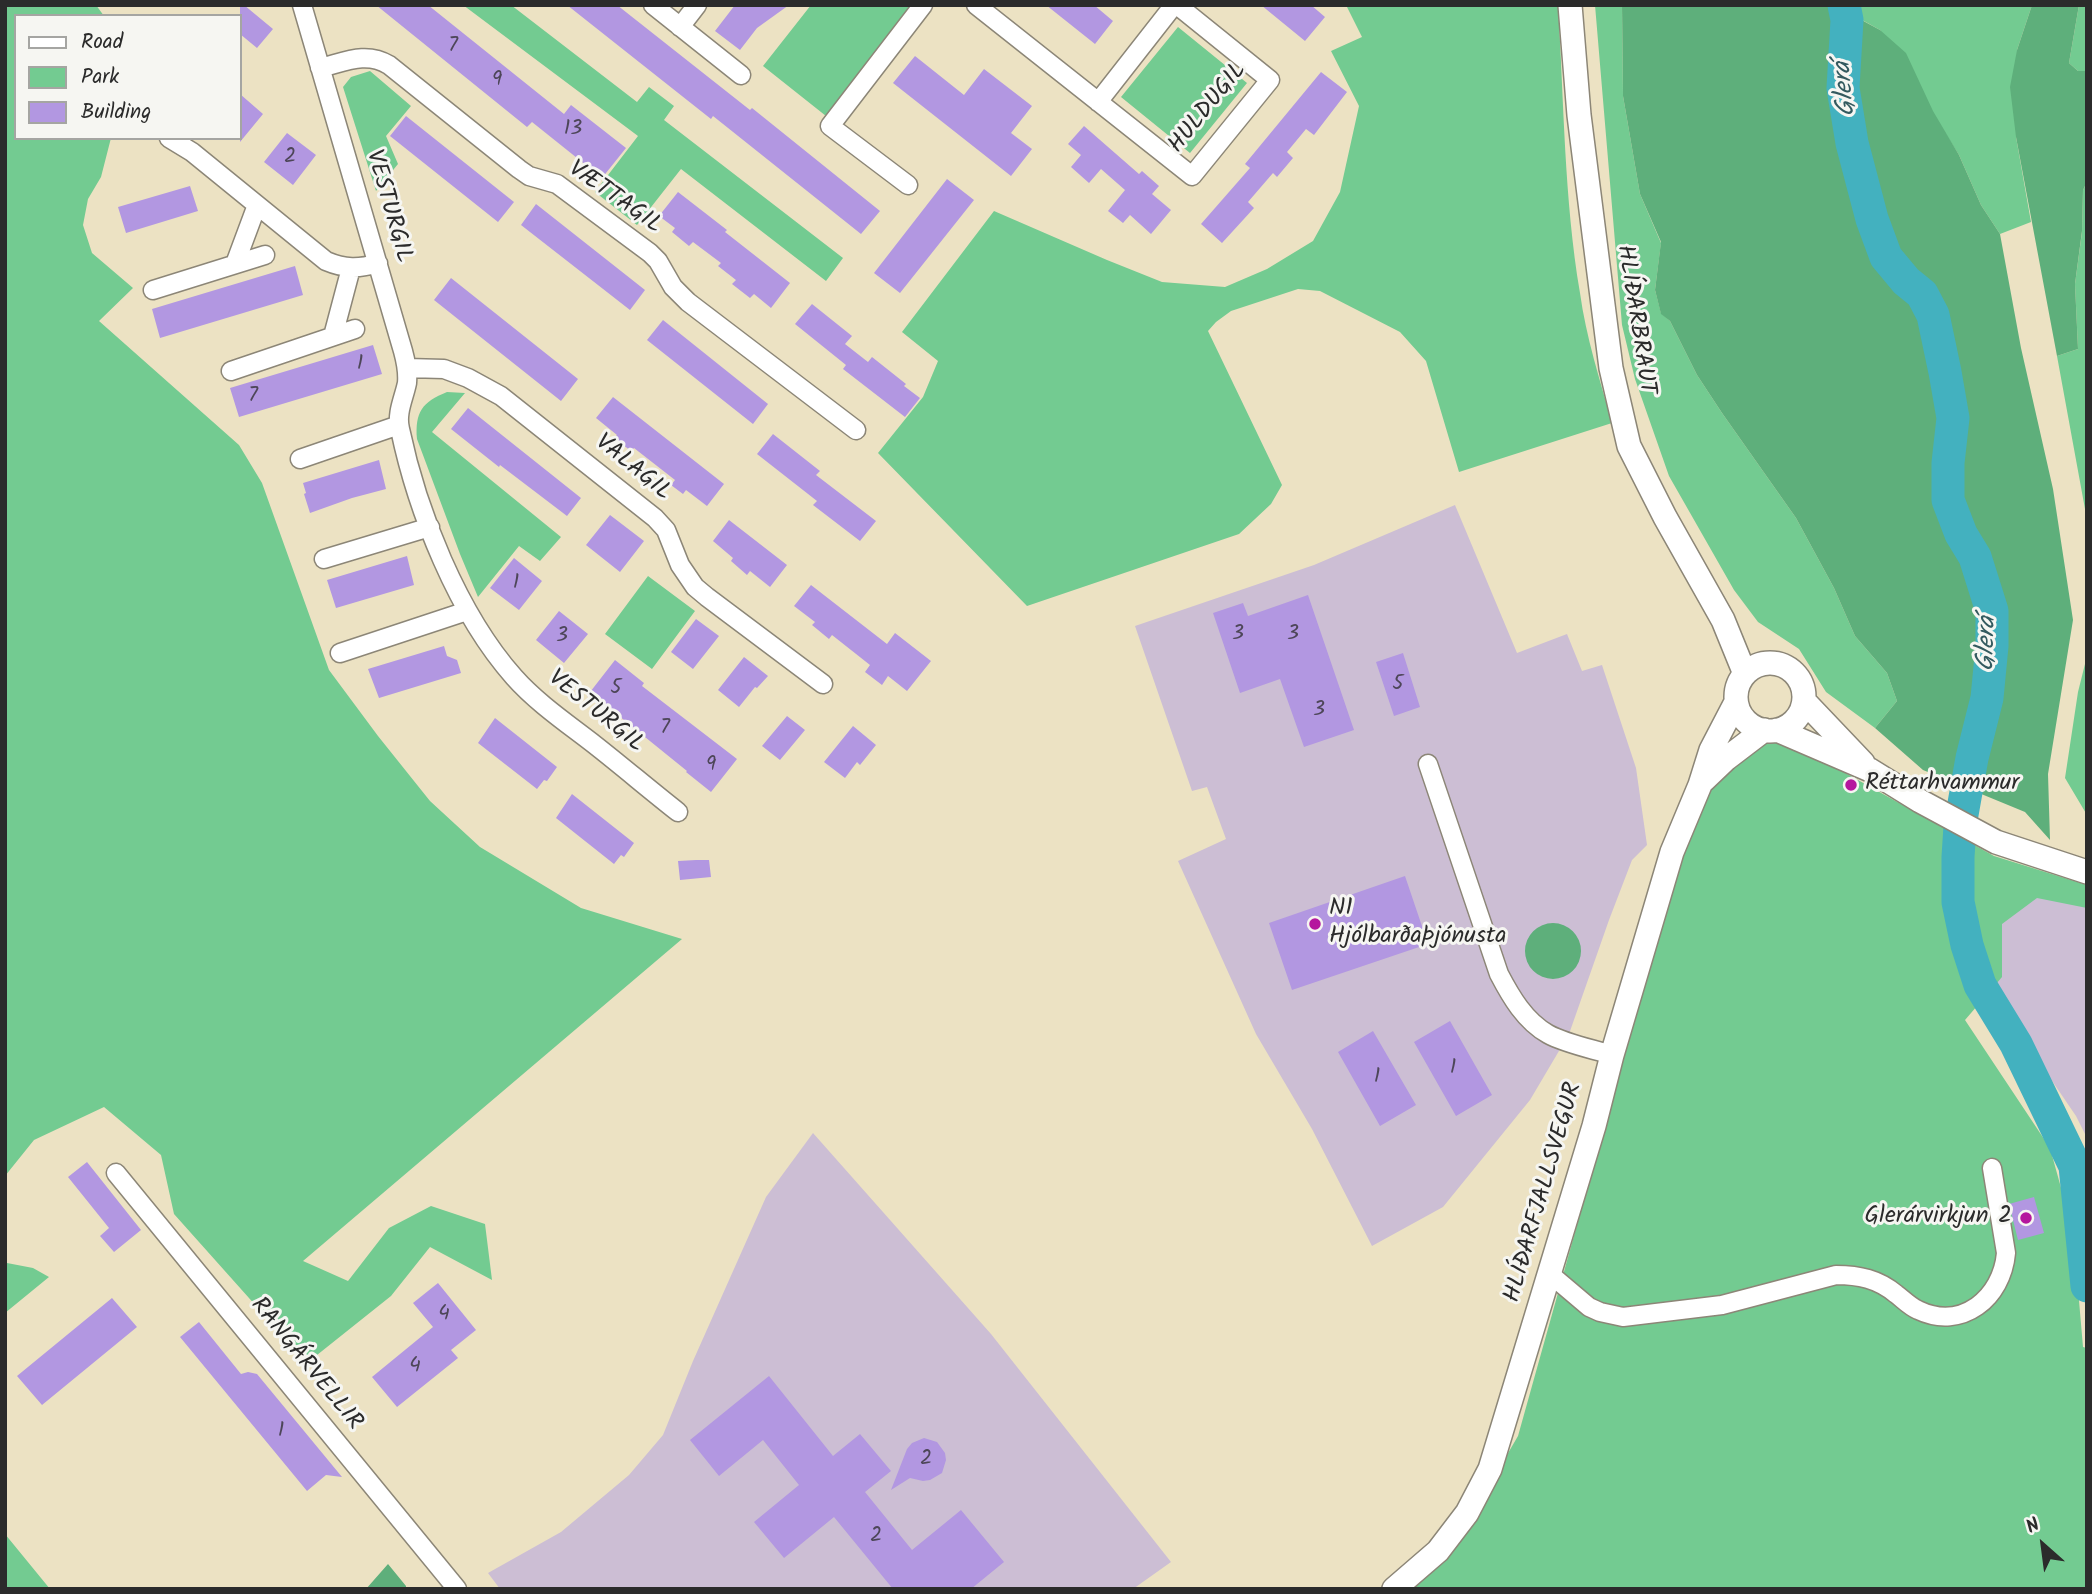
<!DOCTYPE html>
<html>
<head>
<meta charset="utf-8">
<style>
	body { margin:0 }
	#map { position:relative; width:2092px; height:1594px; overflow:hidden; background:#ece2c3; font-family:Kalam,sans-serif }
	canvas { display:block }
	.frame { position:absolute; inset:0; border:7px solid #2b2b2b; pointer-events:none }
	.legend { position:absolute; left:14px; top:14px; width:228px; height:126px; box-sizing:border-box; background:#f6f6f2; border:2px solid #a5a5a2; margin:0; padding:9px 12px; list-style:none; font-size:21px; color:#2b2b2b }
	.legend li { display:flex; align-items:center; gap:14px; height:35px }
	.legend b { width:35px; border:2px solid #a5a5a2 }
	.north { position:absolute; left:2008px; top:1510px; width:70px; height:70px; -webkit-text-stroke:5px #f6f6f2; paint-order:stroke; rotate:332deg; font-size:19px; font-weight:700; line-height:28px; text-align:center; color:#2b2b2b }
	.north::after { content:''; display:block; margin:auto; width:24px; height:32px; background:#2b2b2b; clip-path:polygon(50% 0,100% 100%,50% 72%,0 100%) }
</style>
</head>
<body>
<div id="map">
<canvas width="2092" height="1594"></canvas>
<div class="frame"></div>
<ul class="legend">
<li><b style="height:9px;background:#fff"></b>Road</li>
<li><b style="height:19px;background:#73cb91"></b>Park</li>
<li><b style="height:19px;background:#b297e1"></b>Building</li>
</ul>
<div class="north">N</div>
</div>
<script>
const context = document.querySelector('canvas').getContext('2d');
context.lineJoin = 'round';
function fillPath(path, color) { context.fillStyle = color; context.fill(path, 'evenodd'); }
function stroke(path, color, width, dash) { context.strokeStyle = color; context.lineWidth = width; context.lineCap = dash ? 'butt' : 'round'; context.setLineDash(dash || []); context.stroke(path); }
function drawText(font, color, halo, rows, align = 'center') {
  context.font = font + ' Kalam,sans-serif'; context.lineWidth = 6; context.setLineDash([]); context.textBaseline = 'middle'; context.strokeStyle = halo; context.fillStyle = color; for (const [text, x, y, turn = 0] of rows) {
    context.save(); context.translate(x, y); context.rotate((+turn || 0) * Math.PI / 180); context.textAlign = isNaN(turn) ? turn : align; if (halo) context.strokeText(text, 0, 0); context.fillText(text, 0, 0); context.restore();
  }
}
const industrial = new Path2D(`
	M1455 505 1517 653 1567 634 1582 671 1602 665 1636 768 1647 845 1632 860 1609 920 1569 1034 1530 1100 1443 1207 1372 1246 1312 1129 1256 1034 1178 861 1226 839 1207 787 1192 791 1135 626 1314 565Z
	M2027 886 2087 893V1138L2076 1116 2016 1028 1979 946Z
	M813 1133 991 1334 1171 1562 1133 1589H500L488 1573 561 1532 629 1475 663 1435 693 1361 766 1197Z`);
const green = new Path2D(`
	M5 5H96L104 16H16V138H111L101 177 88 199 83 225 92 253 133 288 99 321 239 445 262 483 329 670 378 736 430 801 480 847 581 908 682 939 303 1261 348 1281 389 1228 431 1206 485 1224 492 1280 430 1247 391 1296 307 1363 174 1214 161 1155 104 1107 34 1140 5 1176Z
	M463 5H511L637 102 649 87 674 106 664 120 843 258 826 281 681 169 637 225 595 192 638 136Z
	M811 5H915L826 116 763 66Z
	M1346 5H1558C1564 101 1564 198 1580 293 1586 337 1600 380 1612 423L1459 472 1426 361 1400 332 1320 291 1298 289 1231 311 1216 322 1208 331 1282 485 1271 504 1239 534 1027 606 878 453 923 397 938 361 902 332 994 211 1107 260 1162 282 1225 287 1267 269 1313 241 1340 192 1359 106 1331 51 1362 37Z
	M1595 5H1622L1623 96 1640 194 1661 243 1655 290 1661 313 1670 321 1697 375 1722 413 1796 518 1834 588 1855 636 1887 673 1897 701 1875 728 1826 692 1799 649 1758 622 1734 590 1669 476 1635 379 1622 325Z
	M1854 5H2032L2017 50 2016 137 2031 222 2000 234 1981 205 1959 155 1880 30 1855 16Z
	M2079 5H2087V71H2078L2069 63Z
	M1178 27 1247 83 1190 153 1121 97Z
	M370 71 411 106 386 136 398 164 376 191 343 87 351 77Z
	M2087 182V520L2057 356 2078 349 2075 284 2082 232 2083 190Z
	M447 392 465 393 432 432 561 537 540 561 519 546 478 597 460 554 417 439C415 412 422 402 447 392Z
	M648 576 695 611 652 669 605 634Z
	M2087 656V815L2065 778 2078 692Z
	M1772 740 1806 751 1994 856 2087 885V908L2037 898 2002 924V977L1965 1020 2050 1148 2073 1231 2083 1347 2087 1348V1589H1409L1451 1551 1518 1436 1688 828 1708 787 1746 752Z
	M5 1261 7 1263 33 1268 49 1277 5 1313Z
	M5 1534 50 1589H5Z`);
const forest = new Path2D(`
	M1622 5H1834L1880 30 1906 53 1933 111 1959 155 1981 205 2000 234 2021 348 2053 489 2073 620 2048 774 2050 840 2025 812 1923 770 1875 728 1897 701 1887 673 1855 636 1834 588 1796 518 1722 413 1697 375 1670 321 1661 314 1655 290 1661 242 1640 194 1623 96Z
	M2032 5H2079L2069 63 2078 71H2087V182L2083 190 2082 231 2075 284 2078 349 2057 356 2016 137 2010 87 2017 50Z
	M1525 951a28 28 0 1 1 56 0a28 28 0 1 1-56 0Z
	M388 1564 406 1586V1589H366Z`);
const river = new Path2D(`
	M1844 5 1847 20 1843 88 1852 143 1872 219 1886 257 1906 281 1922 294 1933 315 1945 372 1953 418 1948 463V500L1961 534 1975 557 1992 611V646L1987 698 1972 758 1960 826 1958 857V902L1967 945 1980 985 2016 1044 2075 1166 2087 1286`);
const building = new Path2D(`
	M240 5H244L273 29 257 48 240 34Z
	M376 5H428L564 114 571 105 626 148 602 178 532 122 527 127Z
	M567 5H617L750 110 752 108 880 211 861 234 713 116 711 119Z
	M735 5H789L757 28 740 50 715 31Z
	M1046 5H1094L1113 21 1095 44Z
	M1261 5H1311L1325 17 1305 41Z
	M915 56 964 95 984 69 1032 106 1011 133 1032 149 1011 176 893 83Z
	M1321 72 1347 92 1314 135 1306 129 1287 152 1293 158 1277 177 1273 173 1248 202 1254 208 1222 243 1201 224 1250 168 1245 164Z
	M240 94 263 114 240 142Z
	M406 116 514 202 498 222 390 136Z
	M1084 126 1139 174 1142 171 1159 186 1152 194 1171 210 1151 234 1130 215 1123 223 1108 211 1125 190 1101 169 1089 183 1071 167 1081 155 1068 144Z
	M287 133 316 155 293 185 264 162Z
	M947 179 974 200 900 293 874 273Z
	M190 186 198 211 126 233 118 207Z
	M678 192 727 230 725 232 790 283 771 308 754 294 750 298 732 284 736 280 718 266 721 263 693 242 689 246 672 232 675 228 659 216Z
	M536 204 645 290 630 310 521 225Z
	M295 266 303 295 160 338 152 309Z
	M451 278 578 379 561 401 434 300Z
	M812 304 852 336 845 344 868 362 872 357 906 384 904 386 920 398 905 417 843 369 846 365 795 324Z
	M663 320 768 404 753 424 647 340Z
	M373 345 382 374 239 417 230 388Z
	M613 397 724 484 707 506 686 490 683 494 671 485 675 480 634 448 631 451 614 438 617 435 596 418Z
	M468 408 581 498 567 516 500 465 499 467 451 429Z
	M773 434 820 471 816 475 876 521 860 541 813 505 817 501 757 454Z
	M379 460 386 489 352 498 310 513 304 494 306 493 303 483Z
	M610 515 644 541 620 572 586 545Z
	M729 520 787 565 770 587 750 571 747 575 731 561 733 558 713 541Z
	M407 556 414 585 336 608 327 580Z
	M514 558 542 581 519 610 490 588Z
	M811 585 887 644 895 633 931 661 907 691 888 676 882 685 865 672 870 665 832 635 829 639 812 625 815 622 794 606Z
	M1308 595 1354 730 1304 747 1280 679 1240 693 1213 613 1243 603 1248 616Z
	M559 611 588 634 564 663 536 640Z
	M696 619 719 636 693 669 671 652Z
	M444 646 447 656 457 660 461 673 379 698 368 669Z
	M1403 653 1420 707 1394 716 1376 662Z
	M744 657 768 676 757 688 755 687 739 707 718 690Z
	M615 660 644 683 642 686 737 759 711 792 686 772 687 771 619 716 617 719 587 696Z
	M787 716 805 730 780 760 762 746Z
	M495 718 557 767 547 781 544 780 537 789 478 743Z
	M853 726 876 745 860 765 857 762 845 778 824 762Z
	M572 794 634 843 624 857 621 855 614 864 556 818Z
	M696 860H709L711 877 680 880 678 861Z
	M1405 876 1428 944 1292 990 1269 923Z
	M1450 1021 1492 1095 1456 1116 1414 1042Z
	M1373 1031 1416 1105 1380 1126 1338 1052Z
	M87 1162 141 1230 114 1252 100 1236 109 1228 68 1177Z
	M2034 1197 2044 1233 2018 1240 2009 1204Z
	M438 1283 476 1330 451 1350 458 1358 397 1407 372 1377 433 1327 413 1303Z
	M112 1298 137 1327 42 1405 17 1376Z
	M199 1322 241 1374 248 1372 257 1374 342 1477 326 1475 307 1491 180 1337Z
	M769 1376 833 1456 860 1434 891 1471 865 1492 912 1550 961 1510 1004 1562 971 1589H893L834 1517 784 1558 754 1522 799 1485 763 1440 719 1476 690 1440Z
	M924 1438 937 1442 945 1453 946 1460 942 1473 930 1480 923 1481 910 1478 891 1490 907 1449 912 1443Z`);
const minor = new Path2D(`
	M302 5 403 351C406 362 408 372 407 383 404 398 396 413 400 429 417 511 458 614 514 677 537 703 568 724 595 745 623 767 650 790 678 812
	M653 5 741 75
	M976 5 1192 176 1270 80 1177 5
	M680 27 697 5
	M320 68C345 62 366 51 389 65L519 169 529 176 557 184 650 253 658 261 673 287 688 302 856 430
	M1098 102 1174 5
	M169 138 192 152 326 261C345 269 359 269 378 263
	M908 185 830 126 923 5
	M235 264 257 205
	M153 290 265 255
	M333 336 351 268
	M407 368 444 369 468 378 501 396 655 518 666 530 680 565 695 587 707 597 823 684
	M231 371 355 329
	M300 459 399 425
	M324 559 430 527
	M340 653 467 611
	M1428 764 1499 974C1511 997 1525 1021 1548 1034 1566 1044 1593 1049 1612 1055
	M116 1173 457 1589
	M1550 1274 1589 1307 1600 1312 1623 1317 1722 1305 1836 1275C1859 1275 1878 1279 1896 1294 1903 1299 1909 1306 1918 1310 1962 1331 2002 1298 2006 1253L1992 1168`);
const secondary = new Path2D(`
	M1570 5 1579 115 1611 368 1629 446 1665 517 1723 620 1745 674
	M1736 697a34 34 0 1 1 68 0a34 34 0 1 1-68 0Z
	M1804 701 1863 763
	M1777 730 1870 770 1920 801 1996 842 2087 872
	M1704 780 1726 759 1764 730
	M1394 1589 1438 1551 1467 1513 1490 1469 1594 1126 1612 1055 1672 852 1700 785 1711 750 1736 702`);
const markers = [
	[1851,785,7,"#b5179e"],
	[1315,924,7,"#b5179e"],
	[2026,1218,7,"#b5179e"]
];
const numberNames = [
	["7",453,47],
	["9",497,81],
	["13",573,130],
	["2",290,158],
	["1",360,365],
	["7",253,397],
	["1",516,584],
	["3",1238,635],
	["3",1293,635],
	["3",562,637],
	["5",1398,685],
	["5",616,689],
	["3",1319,711],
	["7",665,729],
	["9",711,766],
	["1",1453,1069],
	["1",1377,1078],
	["4",444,1315],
	["4",415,1367],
	["1",281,1432],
	["2",926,1460],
	["2",876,1537]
];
const streetNames = [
	["HULDUGIL",1209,109,-51],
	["VÆTTAGIL",614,199,35],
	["VESTURGIL",387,207,74],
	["HLÍÐARBRAUT",1634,320,81],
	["VALAGIL",632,469,39],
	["VESTURGIL",595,713,39],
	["HLÍÐARFJALLSVEGUR",1545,1193,-74],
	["RANGÁRVELLIR",305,1365,51]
];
const poiNames = [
	["Réttarhvammur",1865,785],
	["N1",1329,910],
	["Hjólbarðaþjónusta",1329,938],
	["Glerárvirkjun 2",2012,1218,"right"]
];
const waterNames = [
	["Glerá",1847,89,-95],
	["Glerá",1989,644,-88]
];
fillPath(industrial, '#ccbed4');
fillPath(green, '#73cb91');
fillPath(forest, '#5eaf7b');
stroke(river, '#43b1bf', 33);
fillPath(building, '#b297e1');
stroke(minor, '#8c8677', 21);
stroke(secondary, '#8c8677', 26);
stroke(minor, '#fff', 18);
stroke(secondary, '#fff', 23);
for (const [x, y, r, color] of markers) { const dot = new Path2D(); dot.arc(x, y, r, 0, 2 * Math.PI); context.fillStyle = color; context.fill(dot); stroke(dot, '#f6f6f2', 2.5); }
drawText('21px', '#4d4658', null, numberNames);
drawText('24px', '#2b2b2b', '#f6f6f2', streetNames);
drawText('24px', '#2b2b2b', '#f6f6f2', poiNames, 'left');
drawText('italic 26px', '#335a5f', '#f6f6f2', waterNames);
</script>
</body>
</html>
